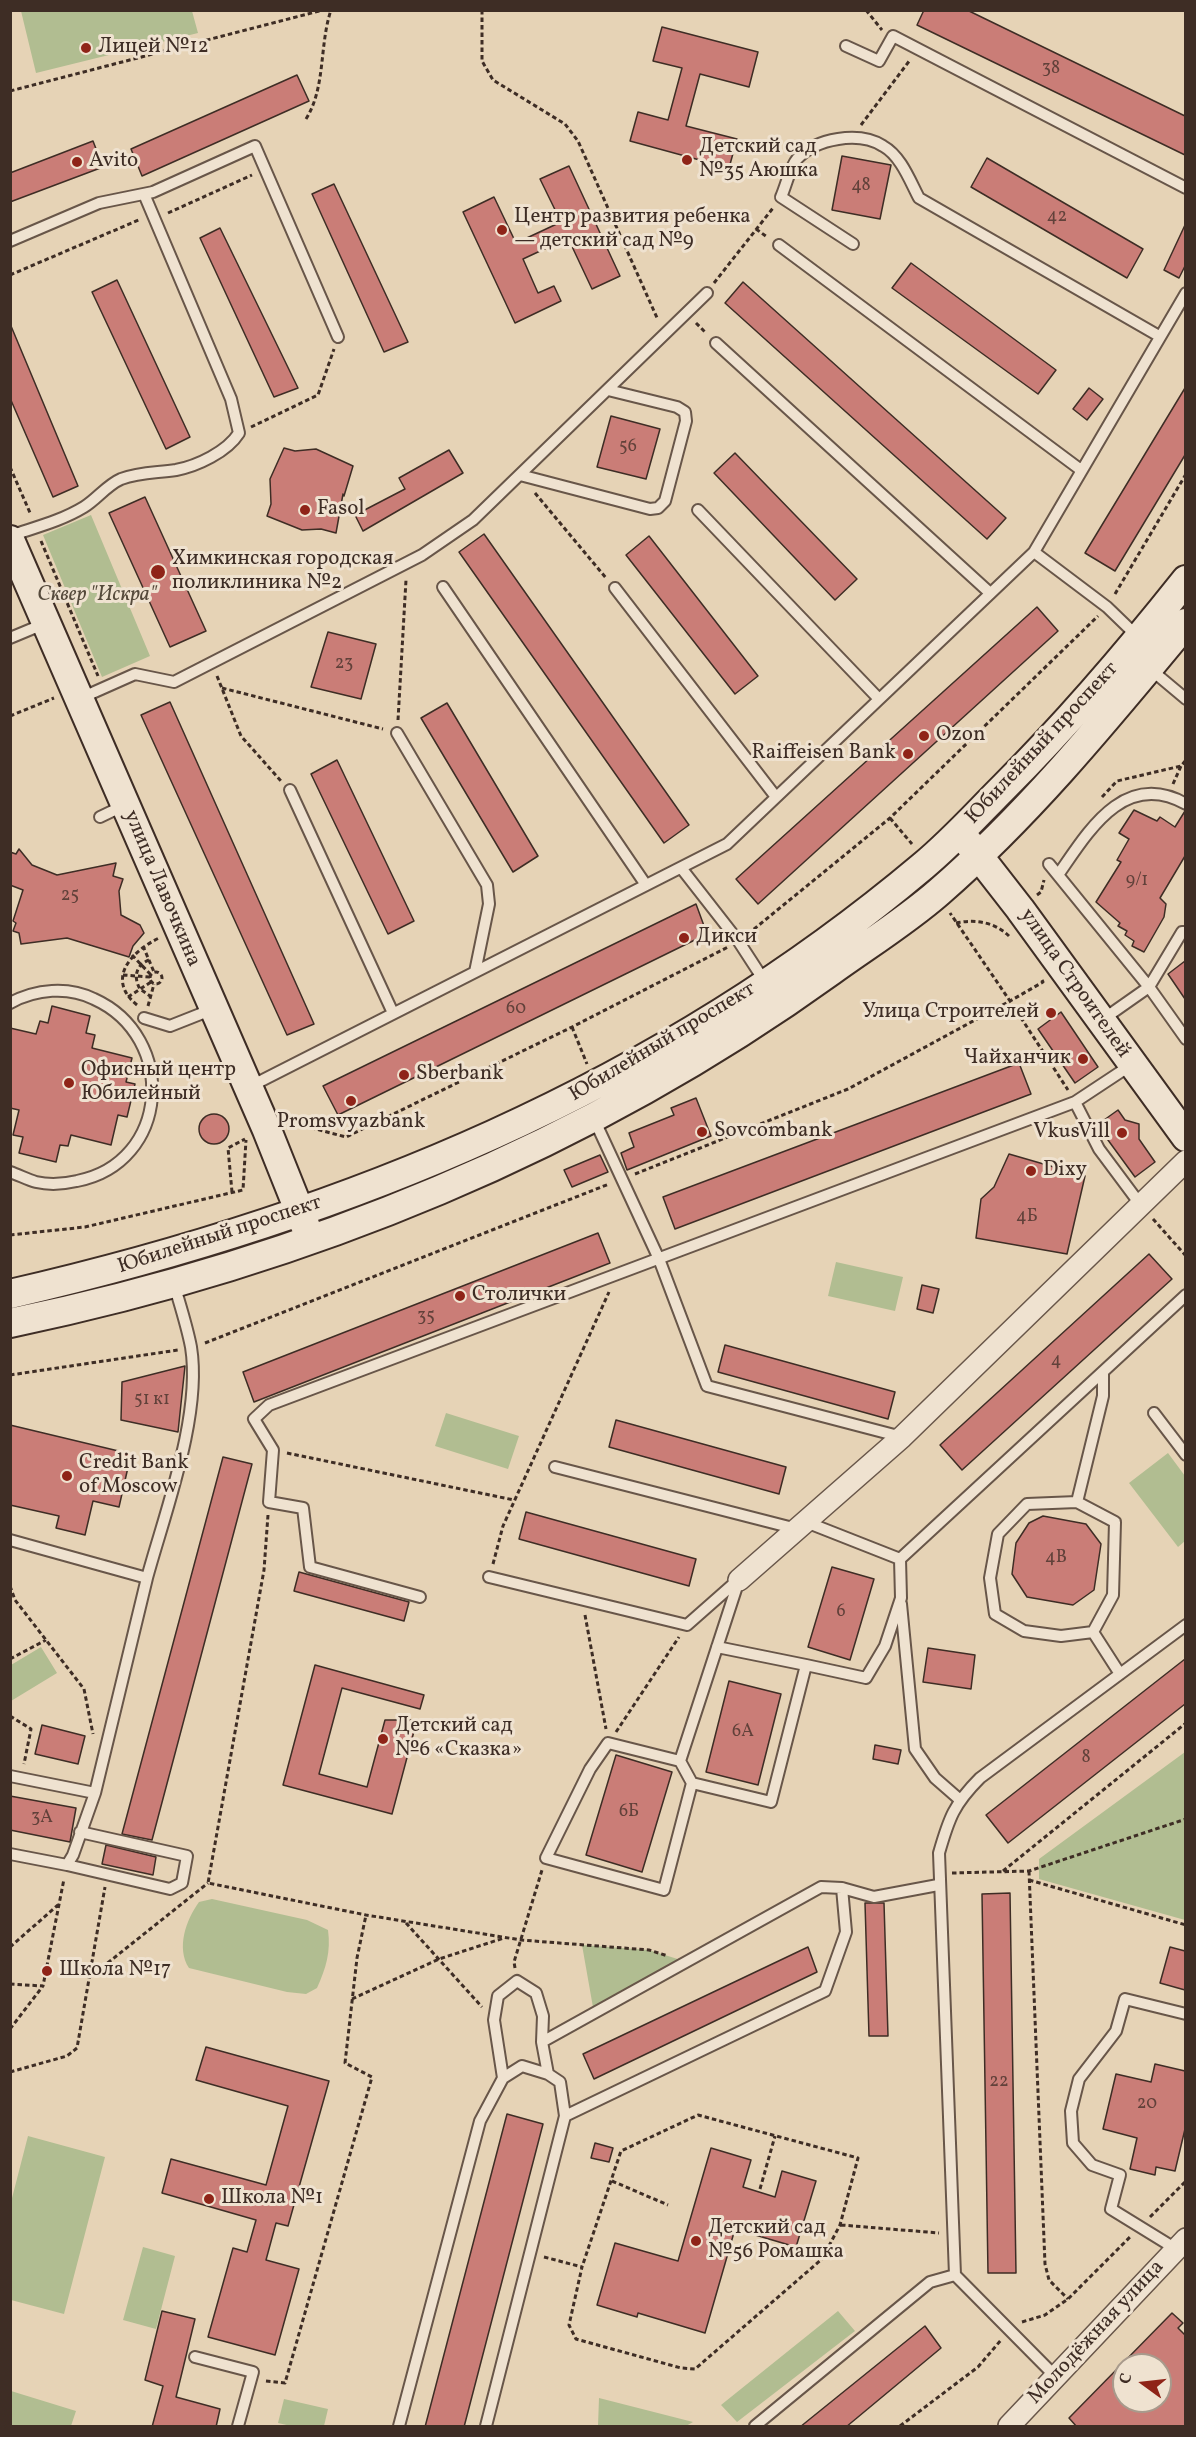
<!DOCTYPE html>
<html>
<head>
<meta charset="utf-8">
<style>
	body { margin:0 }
	#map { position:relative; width:1196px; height:2437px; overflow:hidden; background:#e6d3b6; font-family:Vollkorn,serif }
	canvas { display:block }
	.frame { position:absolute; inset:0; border:12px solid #3e2d25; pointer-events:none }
	.north { position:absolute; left:1112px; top:2353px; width:60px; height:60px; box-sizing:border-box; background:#efe2d0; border:2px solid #a89a8c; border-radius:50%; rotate:285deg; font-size:16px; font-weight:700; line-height:24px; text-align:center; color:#3e2d25 }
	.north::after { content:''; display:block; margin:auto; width:21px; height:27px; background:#8f2418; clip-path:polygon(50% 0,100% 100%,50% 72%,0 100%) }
</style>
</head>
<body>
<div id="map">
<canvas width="1196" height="2437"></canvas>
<div class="frame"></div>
<div class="north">С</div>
</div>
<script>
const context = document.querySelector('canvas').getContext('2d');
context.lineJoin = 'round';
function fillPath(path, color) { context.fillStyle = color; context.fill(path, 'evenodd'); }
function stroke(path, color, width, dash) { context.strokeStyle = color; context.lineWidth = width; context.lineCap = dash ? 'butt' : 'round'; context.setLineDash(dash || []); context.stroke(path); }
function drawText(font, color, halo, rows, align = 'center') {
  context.font = font + ' Vollkorn,serif'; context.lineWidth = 6; context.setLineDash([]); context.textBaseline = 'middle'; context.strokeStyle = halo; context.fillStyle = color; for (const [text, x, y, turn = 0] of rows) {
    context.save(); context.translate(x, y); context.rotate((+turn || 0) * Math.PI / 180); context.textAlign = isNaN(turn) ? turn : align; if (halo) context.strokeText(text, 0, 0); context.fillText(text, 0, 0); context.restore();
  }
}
const green = new Path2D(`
	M21 11H192L198 33 36 73Z
	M91 515 150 656 102 677 43 535Z
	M836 1262 903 1277 895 1311 828 1296Z
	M446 1413 519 1436 508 1469 435 1446Z
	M1168 1453 1185 1476V1541L1178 1547 1129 1483Z
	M41 1647 57 1673 11 1701V1665Z
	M1185 1752V1920L1039 1879V1859Z
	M212 1899 307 1920 328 1930C331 1952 326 1968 317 1988L306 1994 287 1992 189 1968C176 1948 186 1920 199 1902Z
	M582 1945 649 1950 687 1962 594 2013Z
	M28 2136 105 2157 64 2314 11 2300V2202Z
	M143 2247 175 2256 156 2329 123 2320Z
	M838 2311 855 2331 737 2422 721 2405Z
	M11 2391 76 2411 71 2426 11 2425Z
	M599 2398 693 2422 686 2426H598Z
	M284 2399 328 2409 324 2426H291L278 2423Z`);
const building = new Path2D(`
	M924 10H967L1185 116V155L917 25Z
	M662 27 758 52 749 87 700 74 686 126 737 139 729 168 630 141 638 112 668 120 682 68 653 61Z
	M297 75 309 101 142 176 131 149Z
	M93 141 103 167 10 202V173Z
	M842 156 891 165 880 219 832 210Z
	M987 158 1143 249 1127 278 971 187Z
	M569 166 620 276 592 289 568 238 523 259 538 293 554 286 561 301 515 323 463 212 494 197 516 243 561 222 540 179Z
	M334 184 408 342 384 352 312 194Z
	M1185 225V266L1179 278 1164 270Z
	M220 228 298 388 274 397 200 238Z
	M911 263 1056 370 1038 394 892 288Z
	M117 280 190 437 166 449 92 292Z
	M743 282 1006 518 987 539 725 303Z
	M11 326 78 486 53 497 10 398Z
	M1089 388 1103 399 1087 420 1073 409Z
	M1185 388V455L1115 571 1085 553Z
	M611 416 660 429 646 479 597 467Z
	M284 448 295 451 316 449 353 466 344 496 343 494 336 533 321 529 302 530 267 516 271 504 270 479Z
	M449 450 463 473 363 531 355 515 405 489 399 478Z
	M735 453 857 579 835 600 714 473Z
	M145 497 206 631 170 647 109 513Z
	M484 534 689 825 664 843 459 552Z
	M649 536 758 676 735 694 626 555Z
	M1037 607 1058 631 758 904 736 879Z
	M328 632 376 644 361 699 311 687Z
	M170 702 314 1024 287 1035 141 715Z
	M447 703 538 856 513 872 421 718Z
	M337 760 414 921 388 934 311 774Z
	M1134 810 1157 821 1160 817 1175 827 1185 811V856L1160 898 1166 904 1164 917 1144 952 1132 946 1134 941 1125 935 1127 931 1118 926 1120 923 1096 902 1121 862 1117 860 1129 839 1119 833Z
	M19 849 32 865 57 875 116 863 113 876 123 879 119 891 121 915 140 925 144 933 133 946 129 957 67 938 21 944 19 933 13 931 16 923 13 921 23 890 10 885V852L16 854Z
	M696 904 707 934 338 1115 323 1086Z
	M1185 961V999L1168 974Z
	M52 1006 90 1016 86 1033 95 1035 92 1048 132 1058 126 1082 135 1084 127 1117 118 1115 111 1145 71 1135 68 1146 60 1145 56 1162 19 1153 23 1137 13 1135 19 1110 10 1108V1028L36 1034 40 1021 48 1023Z
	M1061 1012 1098 1067 1075 1083 1038 1029Z
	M1019 1063 1031 1094 675 1229 663 1197Z
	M696 1098 711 1136 627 1170 621 1153 634 1147 629 1133 674 1115 671 1108Z
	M1118 1110 1125 1120 1139 1124V1139L1155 1162 1135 1177 1097 1125Z
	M199 1129a15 15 0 1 1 30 0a15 15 0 1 1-30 0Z
	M1009 1154 1085 1176 1067 1254 976 1238 981 1199 994 1187Z
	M600 1155 608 1172 572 1187 564 1170Z
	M598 1233 610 1263 254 1402 243 1372Z
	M1149 1254 1172 1279 962 1470 940 1445Z
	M922 1285 939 1289 933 1313 917 1309Z
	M725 1345 895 1392 888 1419 718 1372Z
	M185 1366 178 1432 121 1420 122 1382Z
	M616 1420 786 1467 779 1494 609 1447Z
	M10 1425 131 1454 119 1507 93 1501 85 1535 56 1528 59 1516 10 1505Z
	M223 1457 252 1464 152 1840 122 1834Z
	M526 1512 696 1559 689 1586 519 1539Z
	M1043 1516 1086 1524 1101 1544 1094 1590 1073 1605 1027 1597 1012 1574 1016 1543 1029 1523Z
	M832 1567 874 1579 850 1660 808 1647Z
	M299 1572 409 1602 404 1621 294 1591Z
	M928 1648 975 1655 971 1689 923 1682Z
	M1185 1659V1704L1008 1843 986 1815Z
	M315 1665 424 1695 420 1709 342 1688 319 1774 367 1787 385 1720H417L392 1814 283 1785Z
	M729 1681 781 1694 758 1785 706 1772Z
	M42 1725 85 1736 78 1764 35 1754Z
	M875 1745 901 1750 898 1764 873 1759Z
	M616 1755 672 1772 642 1872 586 1855Z
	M10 1796 76 1808 70 1842 10 1830Z
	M106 1845 156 1857 153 1875 102 1864Z
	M1010 1893 1016 2273H988L982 1894Z
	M865 1903H884L888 2036H869Z
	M808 1947 817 1972 594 2079 583 2054Z
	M1170 1947 1185 1951V1990L1160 1983Z
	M206 2047 329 2081 288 2226 276 2223 266 2260 299 2269 275 2355 208 2337 233 2248 247 2252 256 2220 162 2193 171 2159 266 2185 288 2106 196 2080Z
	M1155 2064 1185 2071V2129L1175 2171 1156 2167 1155 2175 1130 2169 1137 2138 1103 2129 1116 2074 1151 2082Z
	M507 2114 543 2124 464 2427H425Z
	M595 2143 613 2148 609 2162 591 2158Z
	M711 2148 751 2160 743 2187 775 2197 782 2171 816 2181 796 2247 735 2229 705 2333 638 2313 637 2317 597 2305 615 2243 678 2261Z
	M162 2311 195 2319 176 2397 220 2409 216 2427H152L163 2386 145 2380Z
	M1172 2313 1183 2323 1178 2328 1185 2335V2427H1077L1069 2418ZM1124 2365H1160V2401H1124Z
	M925 2326 941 2348 846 2427H800Z`);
const path = new Path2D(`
	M482 10V61L493 80 565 124 578 141 658 320
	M866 10 882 30
	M10 91 323 10
	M306 119C326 87 319 46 331 10
	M861 125 910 60
	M168 213 252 175
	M756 229 767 237
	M10 275 141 219
	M714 283 773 208
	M696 323 706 333
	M251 427 318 395 334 349
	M10 467 31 515
	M535 493 606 578
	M41 541 98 676
	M1115 594 1186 474
	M217 676 241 736 281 781
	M222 688 383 729
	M10 716 54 698
	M398 720 406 580
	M1173 784 1181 766
	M1102 797 1117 781 1181 766 1186 760
	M890 818 912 844
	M1037 895 1041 892 1044 880
	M956 923C976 919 994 922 1009 936
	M748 934 890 818 1098 616
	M143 946 154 972
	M132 955 151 975
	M149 960C136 965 133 977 140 989L150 996
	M150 978a6 6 0 1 1 12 0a6 6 0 1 1-12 0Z
	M123 975 150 977
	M1042 980 1043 982 1010 1001 1068 1090
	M128 997 151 982
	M137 1005C105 979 132 951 159 938
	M148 1006 154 984
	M572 1027 587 1064
	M289 1122 346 1137 572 1027 728 947
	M635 1174 848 1089 1010 1001 950 913
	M232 1192 228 1148 245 1139
	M1153 1219 1186 1256
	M10 1235 85 1227 243 1190 246 1140
	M205 1343 609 1184
	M10 1375 178 1350
	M287 1453 514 1500
	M268 1515 264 1570 208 1883 366 1915 521 1940 649 1950 668 1956
	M493 1564 503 1526 609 1292
	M10 1586 15 1600 84 1689 93 1734
	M585 1615 606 1729
	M10 1659 46 1640
	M10 1716 31 1729 24 1764
	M616 1732 679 1637
	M1003 1871 1186 1723
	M1029 1871 1045 2264 1049 2280 1068 2299
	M952 1873 1029 1871 1186 1819
	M1029 1880 1186 1925
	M406 1923 482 2007
	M10 1947 58 1905
	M515 1968 514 1962 542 1870
	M90 1977 208 1883
	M10 1984 43 1986 64 1879
	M352 1999 439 1959 504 1938
	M10 2029 43 1986
	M10 2072 67 2056 77 2048 105 1887
	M612 2181 668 2205
	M760 2189 775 2136
	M1150 2217 1186 2181
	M841 2225 939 2233
	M544 2257 582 2267 569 2325 576 2339 681 2368 695 2369 822 2259 840 2225 858 2158 698 2115 621 2151 582 2267
	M1022 2322 1045 2315 1068 2299 1130 2237
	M266 2381 285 2383 372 2077 345 2063 357 1958 366 1915
	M900 2426 978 2367 1001 2340`);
const lane = new Path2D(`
	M846 46 879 61 893 36 1186 188
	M10 241 99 203 153 192 255 146 338 337
	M853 244 781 197C786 186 790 167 797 159 816 138 859 131 883 146 901 156 910 181 919 198L1159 336
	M779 245 1081 470
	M716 343 990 593
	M520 475 650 509 658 508 665 501 686 421 685 412 677 407 608 390
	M698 510 879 699
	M10 536C36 527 61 521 84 507 97 499 107 485 121 479 140 472 157 473 176 470 197 466 227 452 239 433L231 399 144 194
	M1034 552 1107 607 1137 636
	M443 587 646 885
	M615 588 776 797
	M10 638 46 623
	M1149 668 1186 699
	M81 698 135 674 174 682 422 555 473 520 707 293
	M397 733 487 885 489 904 475 972
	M290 790 393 1013
	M100 817 125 805
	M1049 864 1149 987 1186 1039
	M682 869 739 942 765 982
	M1058 875C1088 832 1124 769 1186 804
	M10 1003C36 989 68 986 94 999 178 1037 170 1163 77 1181 64 1184 49 1185 36 1182 28 1180 19 1175 10 1172
	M144 1018 170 1026 213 1009
	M1102 1020 1149 987 1182 932H1186
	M251 1086 727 844 1034 552 1186 293
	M1075 1102 1099 1149 1140 1204
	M594 1119 659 1259 707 1386 902 1437
	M1103 1372V1396L1077 1502 1115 1522 1113 1595 1093 1632 1120 1674
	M1154 1413 1186 1455
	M555 1467 797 1529
	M1077 1502 1027 1504 998 1534 990 1578 995 1614 1024 1631 1061 1636 1093 1632
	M806 1522 900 1559
	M10 1540 147 1578C165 1512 202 1415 191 1347 187 1326 180 1305 174 1284
	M489 1577 687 1625 738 1580
	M420 1597 310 1567 303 1508 269 1502 273 1450 254 1419 269 1405 1075 1102 1131 1065
	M901 1604 915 1749 935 1778 959 1799
	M717 1647 806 1665
	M680 1761 692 1783 664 1890 546 1858 590 1769 608 1743 680 1761 739 1580
	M10 1776 95 1793
	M692 1783 771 1802 806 1665 866 1678 885 1646 901 1598 900 1559 1186 1295
	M10 1854 67 1865 73 1855 95 1793 147 1578
	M67 1865 170 1889 182 1883 187 1856 80 1832
	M842 1888 874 1897 938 1885
	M548 2074 542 2042 821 1887 842 1888 846 1932 825 1991 565 2116
	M503 2078 494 2020 498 1996 517 1981 536 1993 543 2016 542 2042
	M1176 2249 1111 2209 1120 2175 1092 2165 1073 2143 1071 2111 1079 2079 1116 2031 1125 1999 1186 2014
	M195 2357 253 2372 238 2426
	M1056 2377 955 2275 939 1853C949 1818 954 1804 980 1778L1186 1625
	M399 2426 480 2121 503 2078 522 2066 548 2074 560 2082 565 2116 486 2426
	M755 2426 930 2282 955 2275`);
const street = new Path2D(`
	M739 1580 902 1437 1186 1161
	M1009 2426 1186 2239`);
const secondary = new Path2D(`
	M10 540 267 1130 307 1230
	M967 841 1020 909 1186 1137
	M10 1294C345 1217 658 1089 923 866 952 842 977 814 1004 787 1069 722 1128 653 1186 580
	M10 1323C304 1262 587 1147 831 971 867 945 906 921 939 892 1031 812 1108 717 1186 623`);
const markers = [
	[86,48,6,"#8f2418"],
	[687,160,6,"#8f2418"],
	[77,162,6,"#8f2418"],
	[502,230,6,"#8f2418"],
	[305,510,6,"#8f2418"],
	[158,572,8,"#8f2418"],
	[924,736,6,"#8f2418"],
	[908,754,6,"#8f2418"],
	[684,938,6,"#8f2418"],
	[1051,1013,6,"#8f2418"],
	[1083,1059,6,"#8f2418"],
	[404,1075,6,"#8f2418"],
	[69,1083,6,"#8f2418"],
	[351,1101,6,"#8f2418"],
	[702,1132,6,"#8f2418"],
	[1122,1133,6,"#8f2418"],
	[1031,1171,6,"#8f2418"],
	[460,1296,6,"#8f2418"],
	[67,1476,6,"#8f2418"],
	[383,1739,6,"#8f2418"],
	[47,1971,6,"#8f2418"],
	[209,2199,6,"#8f2418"],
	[696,2241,6,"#8f2418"]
];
const numberNames = [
	["38",1051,70],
	["48",861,187],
	["42",1057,218],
	["56",628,448],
	["23",344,665],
	["9/1",1137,882],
	["25",70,897],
	["60",516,1010],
	["4Б",1027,1218],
	["35",426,1318],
	["4",1056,1362],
	["51 к1",152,1401],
	["4В",1056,1559],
	["6",841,1613],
	["6А",743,1733],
	["8",1086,1759],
	["6Б",629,1813],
	["3А",42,1819],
	["22",999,2083],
	["20",1147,2105]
];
const poiNames = [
	["Лицей №12",98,48],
	["Детский сад",699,148],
	["№35 Аюшка",699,172],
	["Avito",89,162],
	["Центр развития ребенка",514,218],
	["— детский сад №9",514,242],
	["Fasol",317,510],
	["Химкинская городская",172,560],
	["поликлиника №2",172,584],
	["Ozon",936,736],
	["Raiffeisen Bank",896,754,"right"],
	["Дикси",696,938],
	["Улица Строителей",1039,1013,"right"],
	["Чайханчик",1071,1059,"right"],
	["Офисный центр",81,1071],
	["Юбилейный",81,1095],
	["Sberbank",416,1075],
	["Promsvyazbank",351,1123,"center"],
	["Sovcombank",714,1132],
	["VkusVill",1110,1133,"right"],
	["Dixy",1043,1171],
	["Столички",472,1296],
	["Credit Bank",79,1464],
	["of Moscow",79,1488],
	["Детский сад",395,1727],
	["№6 «Сказка»",395,1751],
	["Школа №17",59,1971],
	["Школа №1",221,2199],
	["Детский сад",708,2229],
	["№56 Ромашка",708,2253]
];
const parkNames = [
	["Сквер \"Искра\"",97,596]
];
const streetNames = [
	["Юбилейный проспект",1043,744,-47],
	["улица Лавочкина",161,889,67],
	["улица Строителей",1074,984,55],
	["Юбилейный проспект",663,1043,-31],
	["Юбилейный проспект",220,1236,-18],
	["Молодёжная улица",1097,2333,-47]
];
fillPath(green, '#b1bd91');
fillPath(building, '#ca7d77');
stroke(building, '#3e2d25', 1.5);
stroke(lane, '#685649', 14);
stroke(street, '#685649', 24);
stroke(secondary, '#3e2d25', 32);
stroke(path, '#3e2d25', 3, [4.5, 3]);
stroke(lane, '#efe2d0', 10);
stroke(street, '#efe2d0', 21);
stroke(secondary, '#efe2d0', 28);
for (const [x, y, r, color] of markers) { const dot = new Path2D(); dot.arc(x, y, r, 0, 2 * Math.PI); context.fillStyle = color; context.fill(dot); stroke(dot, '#efe2d0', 2); }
drawText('18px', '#61413a', null, numberNames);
drawText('21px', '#3e2d25', '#efe2d0', poiNames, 'left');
drawText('italic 21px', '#554a3b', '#efe2d0', parkNames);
drawText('21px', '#3e2d25', '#efe2d0', streetNames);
</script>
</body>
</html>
